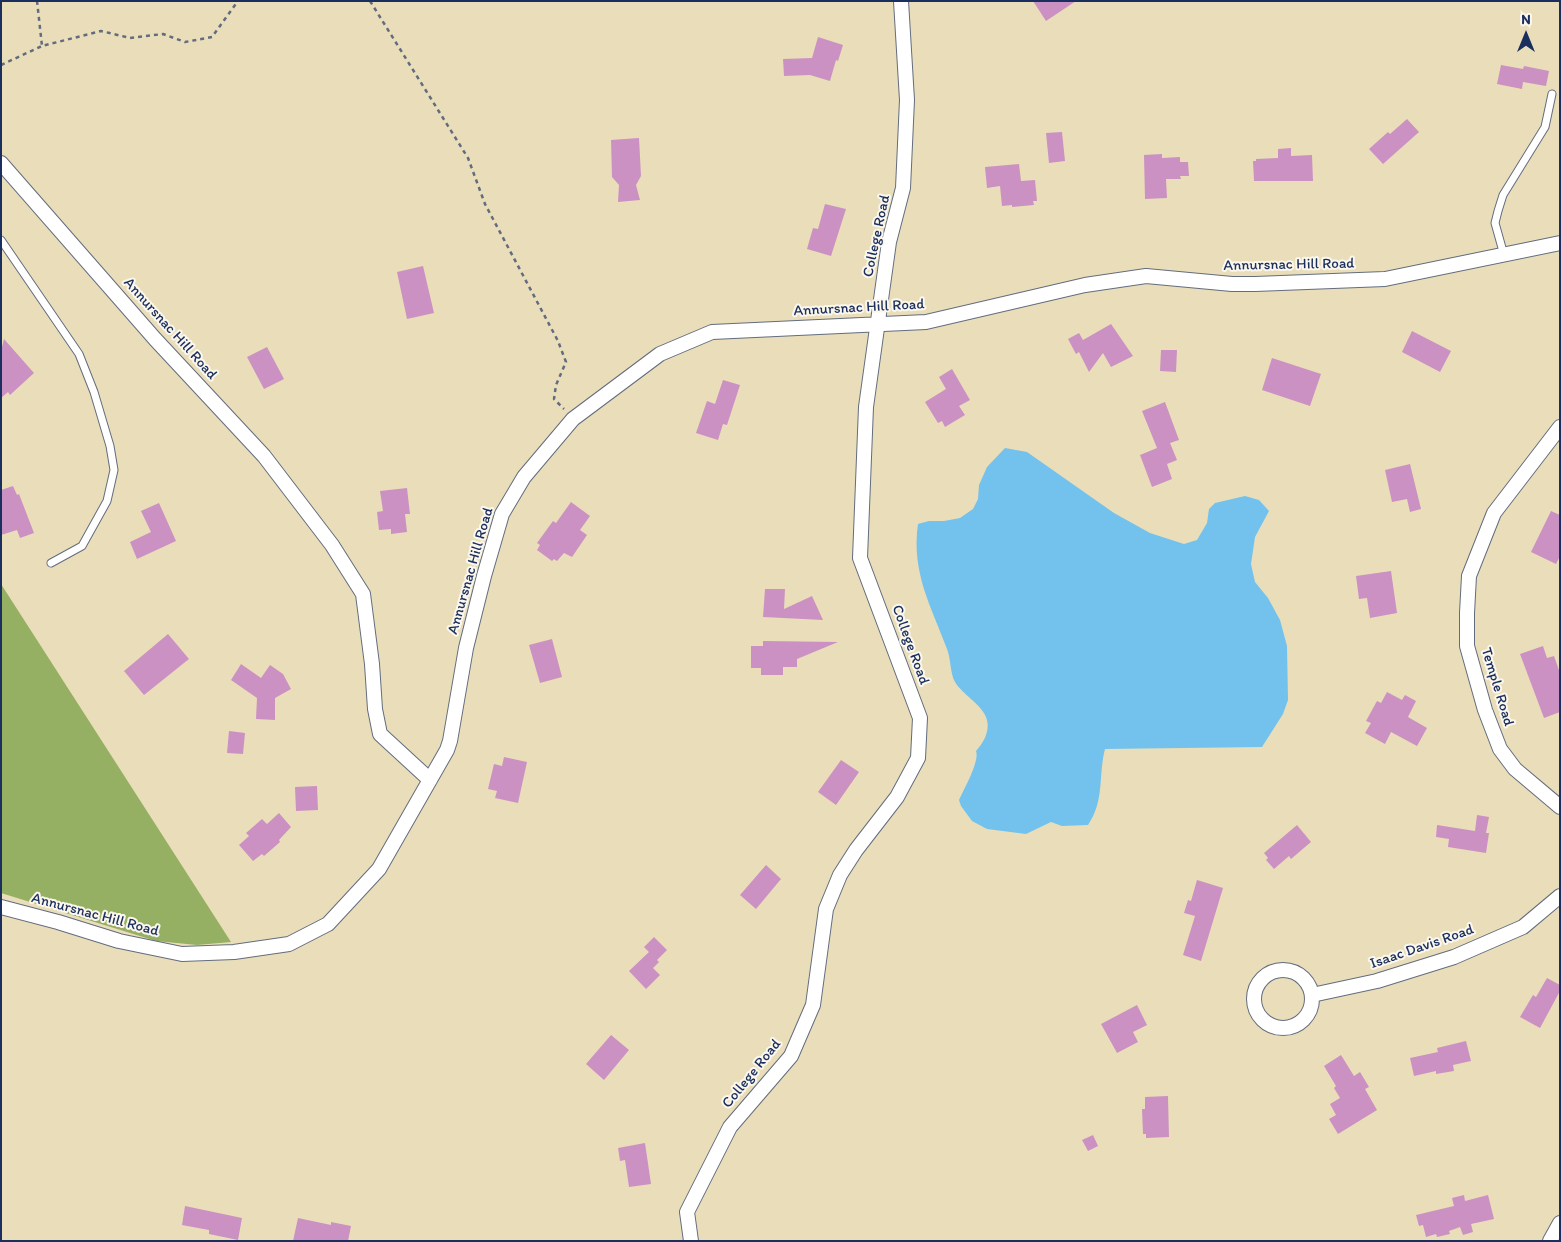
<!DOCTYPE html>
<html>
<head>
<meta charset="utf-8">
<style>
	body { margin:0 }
	#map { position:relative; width:1561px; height:1242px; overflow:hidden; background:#e9deb9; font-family:Itim,sans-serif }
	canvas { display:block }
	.frame { position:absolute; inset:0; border:2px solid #1b2f5e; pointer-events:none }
	.north { position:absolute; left:1501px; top:10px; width:50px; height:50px; -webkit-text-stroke:4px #fbf7ec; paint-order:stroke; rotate:0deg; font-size:14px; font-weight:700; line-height:20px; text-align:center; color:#1b2f5e }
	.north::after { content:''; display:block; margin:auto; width:18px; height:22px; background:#1b2f5e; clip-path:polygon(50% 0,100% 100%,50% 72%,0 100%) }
</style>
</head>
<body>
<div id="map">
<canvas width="1561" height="1242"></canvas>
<div class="frame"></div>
<div class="north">N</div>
</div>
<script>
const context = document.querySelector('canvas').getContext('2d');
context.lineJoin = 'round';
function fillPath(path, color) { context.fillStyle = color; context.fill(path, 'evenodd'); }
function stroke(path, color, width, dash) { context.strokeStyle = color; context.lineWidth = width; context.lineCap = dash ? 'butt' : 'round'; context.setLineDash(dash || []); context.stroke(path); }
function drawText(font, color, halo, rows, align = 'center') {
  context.font = font + ' Itim,sans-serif'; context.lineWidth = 4; context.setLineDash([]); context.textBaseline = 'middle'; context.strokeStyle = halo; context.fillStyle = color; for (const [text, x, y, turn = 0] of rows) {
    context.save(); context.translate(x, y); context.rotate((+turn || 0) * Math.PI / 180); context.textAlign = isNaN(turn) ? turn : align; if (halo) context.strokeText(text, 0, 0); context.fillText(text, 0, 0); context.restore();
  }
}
const forest = new Path2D(`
	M1 584 231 942 197 945 156 941 1 893Z`);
const water = new Path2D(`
	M1005 448 1027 452 1114 513 1150 533 1184 544 1197 540 1207 523 1209 509 1215 503 1245 496 1259 500 1269 511 1255 537 1251 564 1255 582 1268 598 1280 620 1287 646 1288 700 1283 714 1262 747 1105 749C1098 776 1105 800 1088 825L1062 826 1051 822 1026 834 987 829 972 821 961 806 959 800C964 789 980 761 976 751 984 742 991 730 986 717 981 704 962 694 955 682 950 673 951 659 947 649 931 606 911 572 918 524L929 521H944L960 518 973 509 978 499 979 485 987 467Z`);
const building = new Path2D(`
	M1033 1H1076L1046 21Z
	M818 37 843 45 838 61 836 60 830 81 810 75 784 76 783 59 812 58Z
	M1501 65 1523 69 1524 66 1549 71 1546 86 1523 82 1522 89 1497 84Z
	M1407 119 1419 132 1383 164 1369 149 1388 132 1390 134Z
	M1062 132 1065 161 1049 163 1046 133Z
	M639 138 641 176 636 185 640 200 618 202 619 185 612 177 611 140Z
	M1291 148V156L1312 155 1313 181H1254L1253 161H1256V159L1278 158V149Z
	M1162 154V158L1180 157V162H1188L1189 176H1180L1181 179H1166L1167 198 1145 199 1144 155Z
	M1019 164 1021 181 1035 180 1037 201H1033L1034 205 1012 207V205L1002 206 1000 186 987 188 985 167Z
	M825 204 846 209 831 256 807 249 813 228 818 229Z
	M423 266 434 313 407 319 397 272Z
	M1111 324 1133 356 1111 367 1103 353 1089 372 1079 352 1076 354 1068 339 1079 333 1083 340Z
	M1412 331 1451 351 1440 372 1402 352Z
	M4 339 34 373 10 395 8 392 1 398V351Z
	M267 347 284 379 264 389 247 357Z
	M1161 350H1177L1176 372 1160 371Z
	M1272 358 1321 374 1310 406 1262 390Z
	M952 369 970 400 959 406 965 415 945 427 942 421 938 423 925 402 946 389 939 377Z
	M723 380 740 385 727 425 723 424 718 440 696 433 707 401 715 404Z
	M1165 402 1179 440 1170 443 1177 460 1167 464 1172 479 1152 487 1140 455 1157 448 1142 411Z
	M1410 464 1421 509 1410 512 1407 499 1392 502 1385 470Z
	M13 486 17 495 19 494 34 533 20 538 17 530 1 535V490Z
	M407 488 410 514H405L407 532 391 534V529L379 530 377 512 383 511 380 491Z
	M571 502 590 516 580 530 587 535 572 557 564 553 557 561 554 559 552 561 537 550 540 545 537 543 553 521 556 523Z
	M159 503 176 541 137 559 130 542 151 532 141 511Z
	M1551 511 1560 515V556L1556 564 1531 552Z
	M1391 571 1397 613 1370 618 1367 598 1359 599 1356 576Z
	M765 589H785L784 609 812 596 823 620 763 617Z
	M168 634 189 659 144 695 124 671Z
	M552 639 562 677 540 683 529 645Z
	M763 641 838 642 797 659V667H783V675H761V668H751V646H763Z
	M1543 646 1547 658 1554 656 1560 673V712L1544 718 1520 654Z
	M241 664 261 678 270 665 283 674 291 689 275 698V720L256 719 257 698 231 680Z
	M1387 692 1402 700 1405 695 1416 701 1408 717 1427 728 1417 746 1391 732 1385 744 1365 733 1371 723 1366 721 1377 701 1381 703Z
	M229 731 245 733 243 754 227 753Z
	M504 757 527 762 518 803 495 798 497 791 488 789 494 764 502 766Z
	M841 760 859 772 836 805 818 792Z
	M317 786 318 810 296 811 295 787Z
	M279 813 291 827 279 840 280 842 264 856 262 854 253 861 239 845 249 836 246 833 262 819 267 824Z
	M1477 815 1489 817 1486 833H1489L1486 853 1448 847 1449 839 1436 837 1437 825 1475 831Z
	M1297 825 1311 842 1291 859 1289 856 1274 869 1266 860 1268 858 1264 853Z
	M766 865 781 879 756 909 740 895Z
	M1197 880 1223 888 1201 961 1183 955 1195 916 1184 913 1188 900 1191 901Z
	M654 937 667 950 657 960 659 962 653 968 660 975 646 989 629 971 649 952 644 947Z
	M1547 978 1560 985V991L1540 1028 1520 1017 1533 995 1536 997Z
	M1137 1005 1147 1025 1133 1032 1138 1042 1117 1053 1101 1024Z
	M611 1035 629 1050 604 1080 586 1064Z
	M1466 1041 1471 1061 1453 1065 1454 1071 1436 1074V1071L1414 1076 1410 1058 1438 1052 1437 1048Z
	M1341 1055 1354 1076 1360 1072 1369 1087 1365 1089 1377 1110 1338 1134 1329 1119 1336 1115 1330 1104 1340 1098 1334 1088 1336 1086 1324 1066Z
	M1168 1096 1169 1137 1146 1138V1134H1143L1142 1109H1145V1097Z
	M1093 1135 1098 1146 1088 1151 1082 1140Z
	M645 1143 651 1184 629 1187 625 1160 620 1161 618 1148Z
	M1464 1195 1465 1201 1488 1195 1494 1219 1471 1224 1473 1232 1463 1235 1460 1227 1449 1231 1450 1234 1437 1237 1436 1234 1426 1237 1423 1225 1419 1226 1416 1215 1454 1206 1452 1198Z
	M185 1206 242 1218 238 1240 209 1234V1230L182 1225Z
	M298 1218 331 1225V1222L351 1226 348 1241H293Z`);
const path = new Path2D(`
	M37 1 42 46
	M370 1 468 158 485 204 558 341 566 362 556 385 554 399 564 409
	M1 65 42 46 101 31 130 38 163 34 185 42 212 37 238 1`);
const service = new Path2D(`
	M1 240 79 354 94 392 110 446 114 470 107 501 82 546 51 563
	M1504 255 1495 223 1498 211 1503 195 1545 127 1552 94`);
const minor = new Path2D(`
	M1 163 155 339 264 456 332 545 363 594 372 664 375 709 380 734 430 780
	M1560 427 1494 513 1469 576 1467 613V646L1485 710 1500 749 1515 769 1560 807
	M1 907 58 922 119 941 182 954 234 952 289 944 328 924 379 869 447 750 450 741 466 648 484 576 502 514 524 477 573 419 660 354 712 332 926 322 1085 285 1146 276 1232 284H1255L1385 279 1560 243
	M1254 999a29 29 0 1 1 58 0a29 29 0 1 1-58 0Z
	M1312 995 1377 981 1454 957 1523 927 1560 896
	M691 1241 687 1212 730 1127 791 1056 813 1005 826 909 840 875 856 850 897 797 918 758 920 718 860 558 866 407 889 242 903 188 907 100 901 1
	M1550 1241 1560 1223`);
const streetNames = [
	["College Road",877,236,-78],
	["Annursnac Hill Road",1289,265,-1],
	["Annursnac Hill Road",859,308,-3],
	["Annursnac Hill Road",170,329,48],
	["Annursnac Hill Road",471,571,-74],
	["College Road",910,645,70],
	["Temple Road",1497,687,73],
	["Annursnac Hill Road",95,915,15],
	["Isaac Davis Road",1422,947,-19],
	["College Road",752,1074,-51]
];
fillPath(forest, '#95b062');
fillPath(water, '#72c2ed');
fillPath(building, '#cb91c3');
stroke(service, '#636c7e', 9);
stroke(minor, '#636c7e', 16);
stroke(path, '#636c7e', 2.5, [4, 4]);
stroke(service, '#fff', 7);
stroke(minor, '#fff', 14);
drawText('15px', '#1b2f5e', '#fbf7ec', streetNames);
</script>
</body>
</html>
